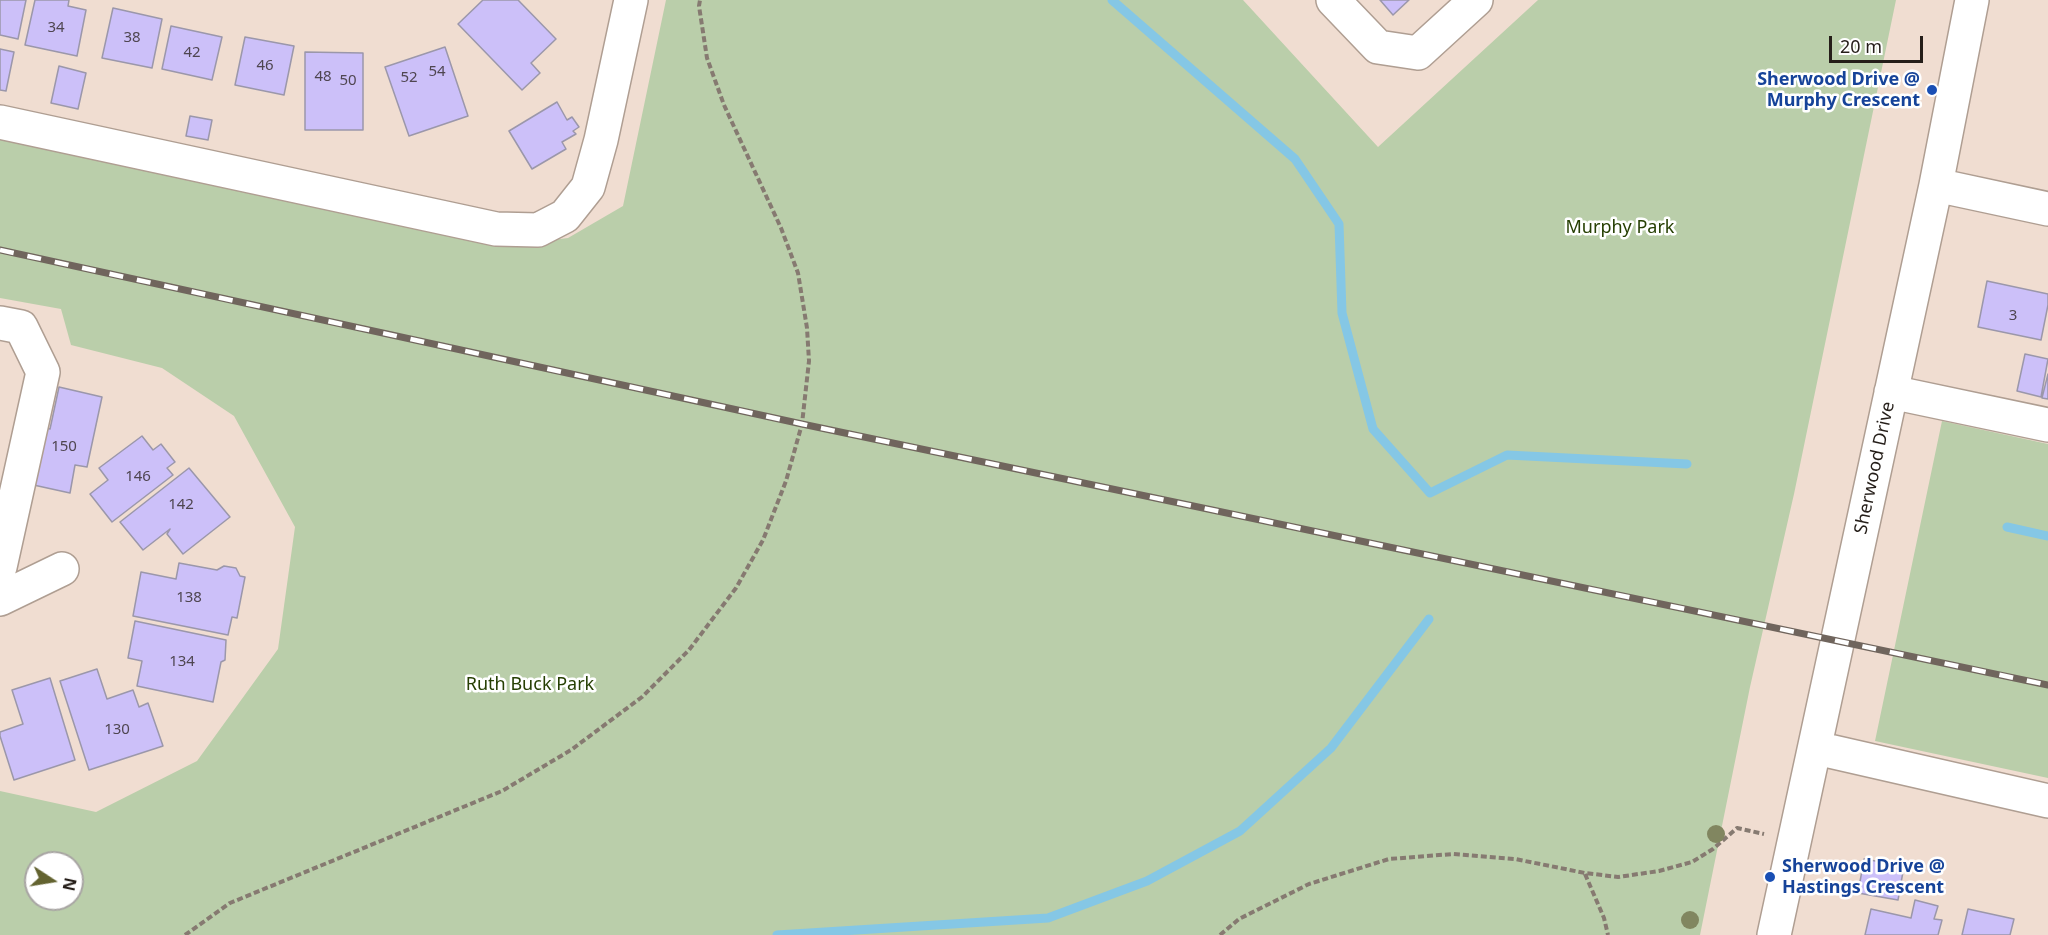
<!DOCTYPE html>
<html>
<head>
<meta charset="utf-8">
<style>
	body { margin:0 }
	#map { position:relative; width:2048px; height:935px; overflow:hidden; background:#f0ddd1; font-family:"Noto Sans",sans-serif }
	canvas { display:block }
	.north { position:absolute; left:24px; top:851px; width:60px; height:60px; box-sizing:border-box; background:#fff; border:2px solid #a8a5a3; border-radius:50%; rotate:102deg; font-size:16px; font-weight:700; line-height:24px; text-align:center; color:#251e19 }
	.north::after { content:''; display:block; margin:auto; width:21px; height:27px; background:#636330; clip-path:polygon(50% 0,100% 100%,50% 72%,0 100%) }
	.scale { position:absolute; left:1829px; top:36px; width:94px; height:27px; box-sizing:border-box; border:3px solid #251e19; border-top:0; padding-left:8px; font-size:18px; line-height:21px; white-space:nowrap; color:#251e19; -webkit-text-stroke:4px #fff; paint-order:stroke }
</style>
</head>
<body>
<div id="map">
<canvas width="2048" height="935"></canvas>
<div class="north">N</div>
<div class="scale">20 m</div>
</div>
<script>
const context = document.querySelector('canvas').getContext('2d');
context.lineJoin = 'round';
function fillPath(path, color) { context.fillStyle = color; context.fill(path, 'evenodd'); }
function stroke(path, color, width, dash) { context.strokeStyle = color; context.lineWidth = width; context.lineCap = dash ? 'butt' : 'round'; context.setLineDash(dash || []); context.stroke(path); }
function drawText(font, color, halo, rows, align = 'center') {
  context.font = font + ' "Noto Sans",sans-serif'; context.lineWidth = 5; context.setLineDash([]); context.textBaseline = 'middle'; context.strokeStyle = halo; context.fillStyle = color; for (const [text, x, y, turn = 0] of rows) {
    context.save(); context.translate(x, y); context.rotate((+turn || 0) * Math.PI / 180); context.textAlign = isNaN(turn) ? turn : align; if (halo) context.strokeText(text, 0, 0); context.fillText(text, 0, 0); context.restore();
  }
}
const green = new Path2D(`
	M666 0H1243L1378 147 1538 0H1896L1794 494 1750 687 1700 935H0V791L96 812 197 761 278 649 295 527 234 416 162 368 71 345 61 309 0 298V134L504 246 568 238 623 206ZM36 863H72V899H36Z
	M1942 421 2048 444V778L1875 741Z`);
const stream = new Path2D(`
	M1112 0 1295 159 1339 224 1342 313 1373 429 1430 493 1507 455 1687 464
	M2007 527 2048 536
	M777 935 1048 918 1147 881 1240 831 1331 748 1429 619`);
const building = new Path2D(`
	M0 0H26L18 39 0 35Z
	M35 0H69L68 6 86 10 77 56 25 45Z
	M483 0H518L556 39 531 63 540 73 522 90 458 24Z
	M1380 0H1409L1393 15Z
	M113 8 162 19 152 68 102 58Z
	M171 26 222 37 212 80 162 69Z
	M245 37 294 46 284 95 235 85Z
	M445 47 468 116 409 136 385 67Z
	M0 49 14 52 6 91 0 90Z
	M305 52 363 53V130H305Z
	M59 66 86 73 78 109 51 103Z
	M557 102 567 120 572 117 579 127 573 131 576 134 562 142 566 149 532 169 509 131Z
	M190 116 212 120 208 140 186 136Z
	M1987 281 2048 294V305L2041 340 1978 327Z
	M2025 354 2048 359 2041 397 2017 391Z
	M2048 374V399L2042 398Z
	M59 387 102 397 87 467 75 465 70 493 29 484 42 427 50 429Z
	M142 436 153 450 161 444 175 462 167 468 173 475 112 522 90 494 108 480 99 468Z
	M189 468 230 517 183 554 167 534 170 529 143 550 120 522Z
	M179 563 217 570 224 566 236 568 240 576 245 577 237 618 232 617 228 635 133 616 141 572 176 579Z
	M135 621 226 640 225 660 221 662 213 702 137 686 142 661 128 658Z
	M97 669 107 699 133 690 139 707 148 703 163 746 89 770 60 681Z
	M50 678 75 760 14 780 0 736V732L23 724 12 690Z
	M1864 859 1904 866 1898 900 1858 893Z
	M1915 900 1938 906 1934 919 1942 920 1938 935H1865L1871 909 1911 918Z
	M1968 909 2014 919 2010 935H1962Z`);
const path = new Path2D(`
	M1585 874 1604 918 1608 935
	M185 935 230 903 502 791 571 750 642 697 689 650 736 588 763 540 786 481 802 424 809 361 807 328 798 273 781 228 724 105 707 58 699 6 700 0
	M1220 935 1239 919 1309 884 1389 859 1453 854 1515 859 1585 873 1618 877 1659 871 1692 862 1713 849 1737 828 1764 834`);
const minor = new Path2D(`
	M1333 0 1378 47 1418 53 1476 0
	M0 122 496 229 538 230 565 216 588 187 601 140 631 0
	M1936 185 2048 209
	M0 323 21 327 43 372 0 567
	M1891 392 2048 425
	M0 599 62 569
	M1816 748 2048 801
	M1774 935 1936 185 1972 0`);
const rail = new Path2D(`
	M0 250 802 424 2048 685`);
const trees = [
	[1716,834],
	[1690,920]
];
const markers = [
	[1932,90,6,"#1a4fb4"],
	[1770,877,6,"#1a4fb4"]
];
const numberNames = [
	["34",56,28],
	["38",132,38],
	["42",192,53],
	["46",265,66],
	["54",437,72],
	["48",323,77],
	["52",409,78],
	["50",348,81],
	["3",2013,316],
	["150",64,447],
	["146",138,477],
	["142",181,505],
	["138",189,598],
	["134",182,662],
	["130",117,730]
];
const transitNames = [
	["Sherwood Drive @",1920,80],
	["Murphy Crescent",1920,101],
	["Sherwood Drive @",1782,867,"left"],
	["Hastings Crescent",1782,888,"left"]
];
const parkNames = [
	["Murphy Park",1620,228],
	["Ruth Buck Park",530,685]
];
const streetNames = [
	["Sherwood Drive",1875,468,-78]
];
fillPath(green, '#baceaa');
stroke(stream, '#85c7e5', 9);
fillPath(building, '#ccc0f9');
stroke(building, '#9b97aa', 1.5);
stroke(minor, '#af9e92', 36);
stroke(path, '#867a71', 4, [6, 3]);
stroke(minor, '#fff', 33);
stroke(rail, '#70655d', 7);
stroke(rail, '#fff', 4.5, [14]);
context.fillStyle = '#818660';
for (const [x, y] of trees) { context.beginPath(); context.arc(x, y, 9, 0, 2 * Math.PI); context.fill(); }
for (const [x, y, r, color] of markers) { const dot = new Path2D(); dot.arc(x, y, r, 0, 2 * Math.PI); context.fillStyle = color; context.fill(dot); stroke(dot, '#fff', 2); }
drawText('15px', '#4f4651', null, numberNames);
drawText('bold 18px', '#164399', '#fff', transitNames, 'right');
drawText('18px', '#263f03', '#fff', parkNames);
drawText('18px', '#251e19', '#fff', streetNames);
</script>
</body>
</html>
